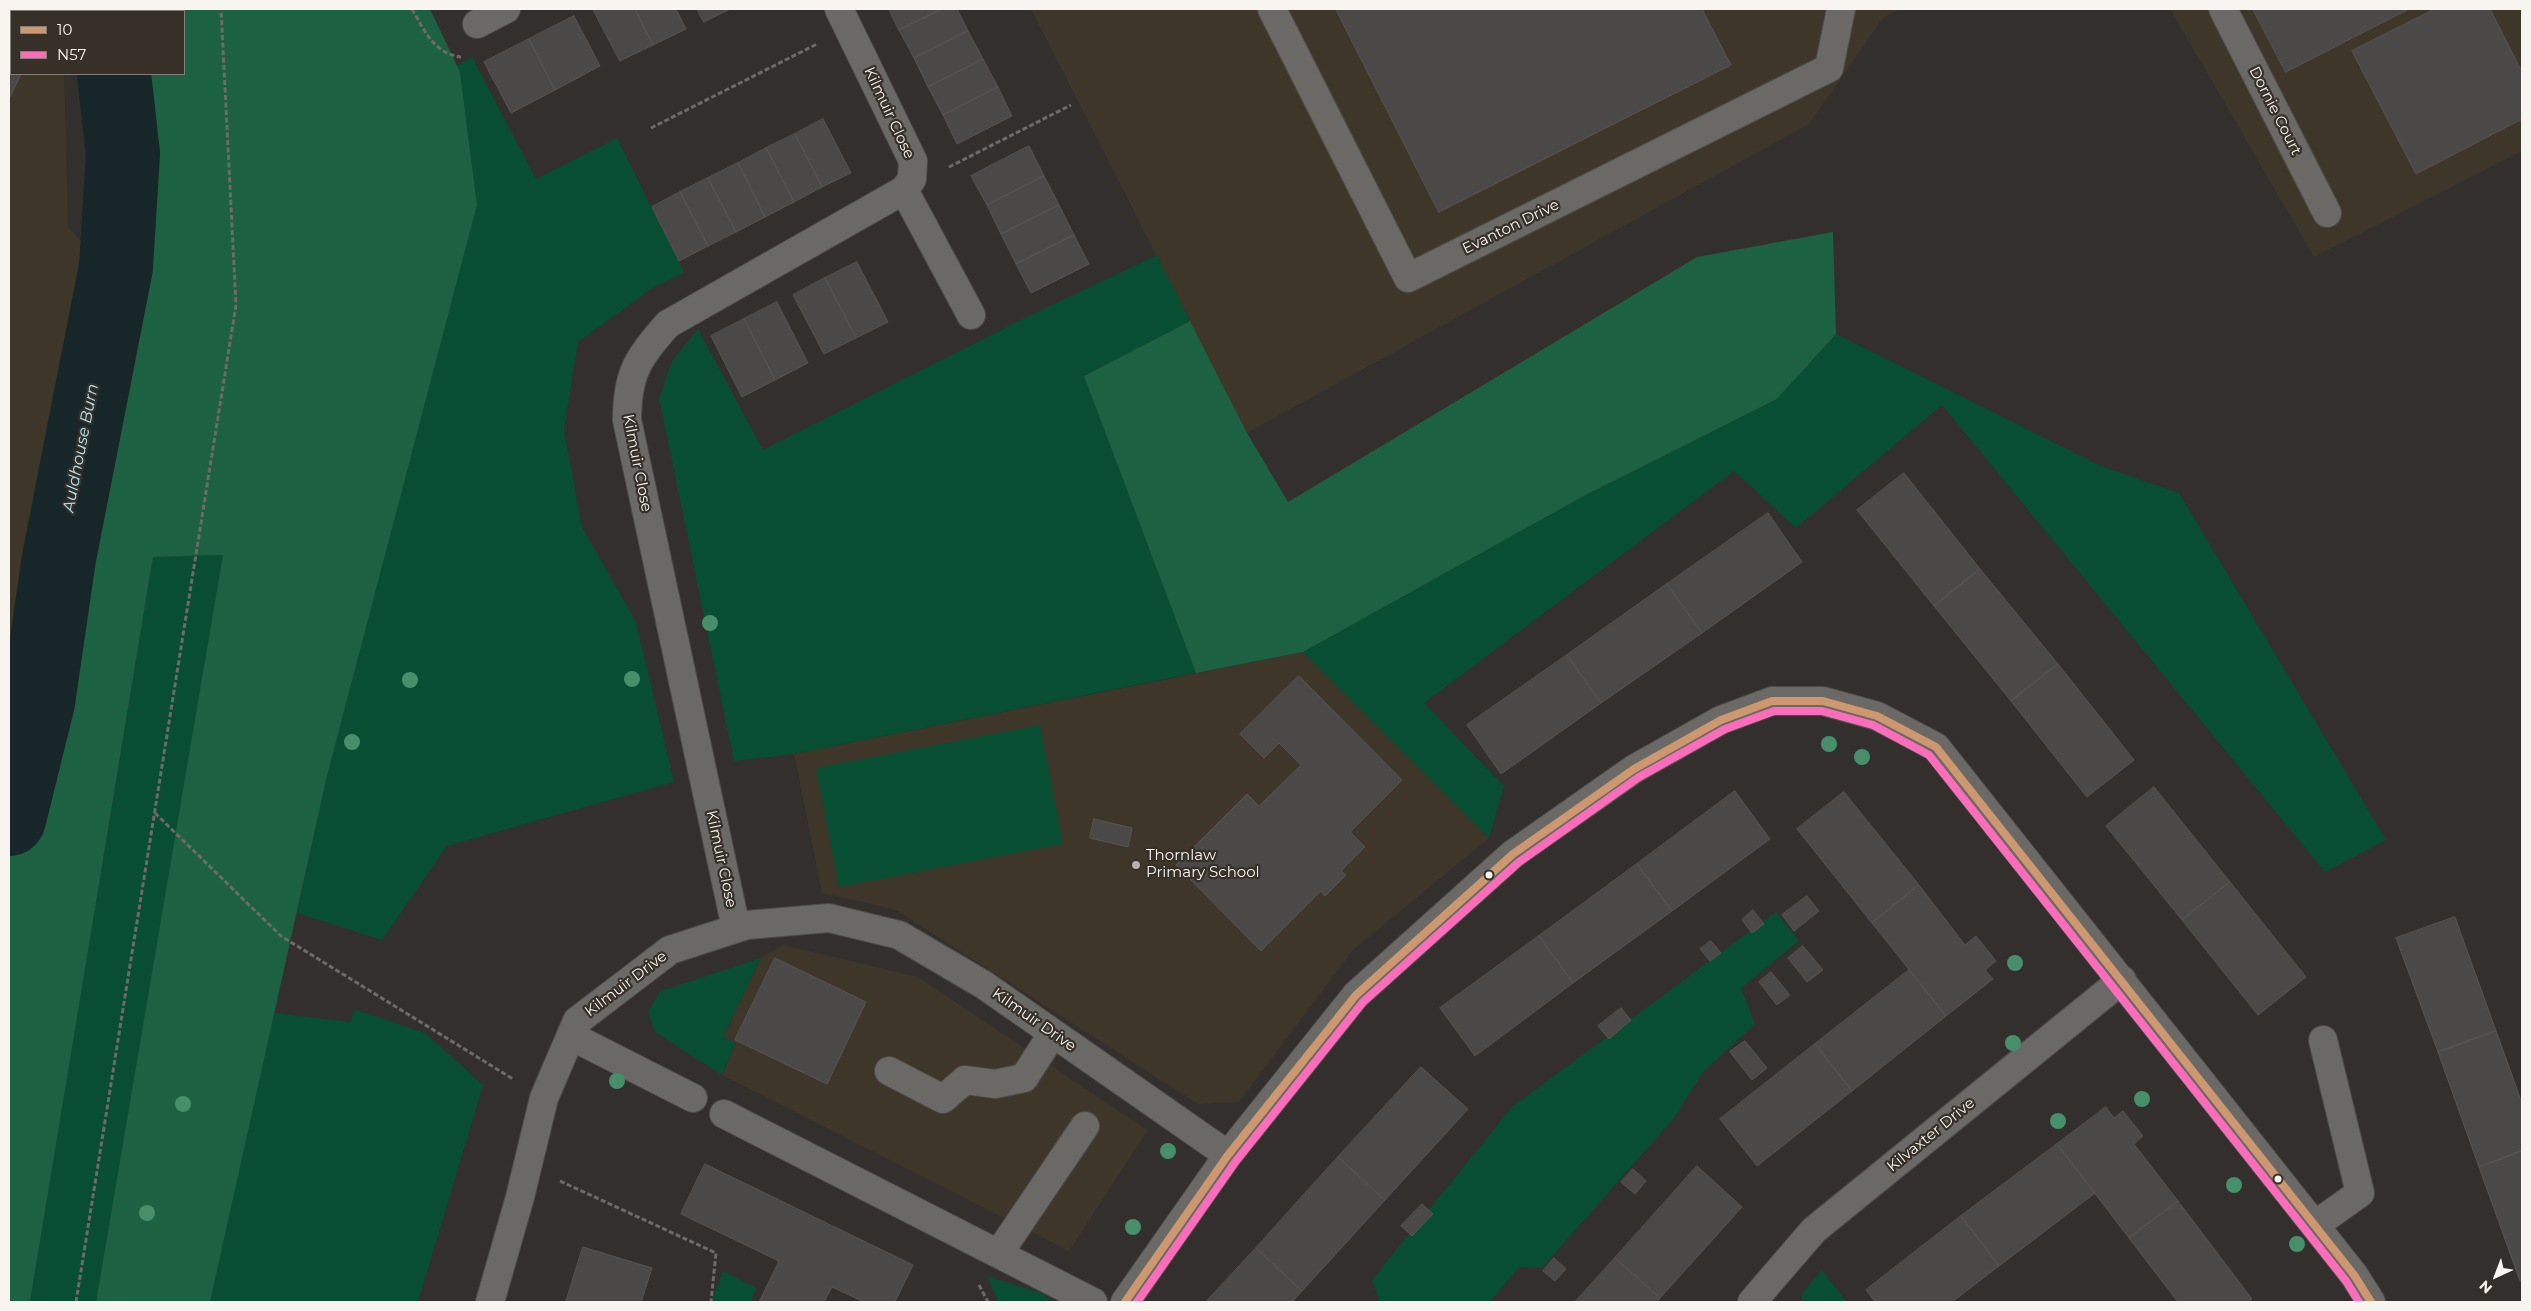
<!DOCTYPE html>
<html>
<head>
<meta charset="utf-8">
<style>
	body { margin:0 }
	#map { position:relative; width:2531px; height:1311px; overflow:hidden; background:#322f2c; font-family:Montserrat,sans-serif }
	canvas { display:block }
	.frame { position:absolute; inset:0; border:10px solid #f8f4ef; pointer-events:none }
	.legend { position:absolute; left:10px; top:10px; width:175px; height:65px; box-sizing:border-box; background:#363028; border:1px solid #847e78; margin:0; padding:6px 9px; list-style:none; font-size:15px; color:#f8f4ef }
	.legend li { display:flex; align-items:center; gap:10px; height:25px }
	.legend b { width:25px; border:1px solid #847e78 }
	.north { position:absolute; left:2471px; top:1251px; width:50px; height:50px; -webkit-text-stroke:4px #363028; paint-order:stroke; rotate:223deg; font-size:14px; font-weight:700; line-height:20px; text-align:center; color:#f8f4ef }
	.north::after { content:''; display:block; margin:auto; width:18px; height:22px; background:#f8f4ef; clip-path:polygon(50% 0,100% 100%,50% 72%,0 100%) }
</style>
</head>
<body>
<div id="map">
<canvas width="2531" height="1311"></canvas>
<div class="frame"></div>
<ul class="legend">
<li><b style="height:6px;background:#cd976f"></b>10</li>
<li><b style="height:6px;background:#fb6dba"></b>N57</li>
</ul>
<div class="north">N</div>
</div>
<script>
const context = document.querySelector('canvas').getContext('2d');
context.lineJoin = 'round';
function fillPath(path, color) { context.fillStyle = color; context.fill(path, 'evenodd'); }
function stroke(path, color, width, dash) { context.strokeStyle = color; context.lineWidth = width; context.lineCap = dash ? 'butt' : 'round'; context.setLineDash(dash || []); context.stroke(path); }
function drawText(font, color, halo, rows, align = 'center') {
  context.font = font + ' Montserrat,sans-serif'; context.lineWidth = 4.5; context.setLineDash([]); context.textBaseline = 'middle'; context.strokeStyle = halo; context.fillStyle = color; for (const [text, x, y, turn = 0] of rows) {
    context.save(); context.translate(x, y); context.rotate((+turn || 0) * Math.PI / 180); context.textAlign = isNaN(turn) ? turn : align; if (halo) context.strokeText(text, 0, 0); context.fillText(text, 0, 0); context.restore();
  }
}
const built = new Path2D(`
	M9 9H62V11H11V74H64L68 226 108 273 9 669Z
	M1031 9H1899L1883 18 1809 124 1247 433Z
	M2170 9H2522V151L2314 257Z
	M1303 652 1489 838 1353 950 1239 1102 1198 1104 896 910 822 893 794 754Z
	M783 945 918 977 1148 1130 1069 1251 722 1075 736 1044 723 1037 761 958Z`);
const green = new Path2D(`
	M472 57 536 179 617 138 684 273 654 287 578 342 564 430 582 527 636 622 674 782 447 846 382 940 297 913 327 776 477 205 460 72 457 66Z
	M1157 255 1190 321 1084 376 1196 673 794 754 734 761 659 398 672 361 698 329 763 450 1025 318Z
	M1836 334 2101 466 2179 493 2386 840 2325 872 1942 405 1796 528 1734 471 1424 703 1504 786 1489 838 1303 652 1582 497 1777 399Z
	M224 555 96 1302H30L153 557Z
	M1040 725 1063 844 839 887 816 768Z
	M1776 912 1799 941 1741 988 1755 1024 1703 1072 1674 1118 1542 1268 1519 1267 1490 1302H1380L1372 1280 1512 1107Z
	M761 958 723 1037 736 1043 722 1075 655 1032 648 1012 660 991Z
	M354 1009 425 1033 483 1085 418 1302H210L274 1013 351 1022Z
	M1822 1270 1847 1302H1801L1803 1292Z
	M723 1271 756 1288 751 1302H711Z
	M987 1276 1044 1294 1050 1302H998Z`);
const forest = new Path2D(`
	M76 9H430L460 72 477 205 327 776 210 1302H96L223 555 153 557 30 1302H9V669L108 273 84 74H184V11H77Z
	M1833 232 1836 334 1777 399 1582 497 1303 652 1196 673 1084 376 1190 321 1247 433 1288 502 1697 257Z`);
const river = new Path2D(`
	M107 9V11
	M9 819 38 702 59 558 116 267 123 154 114 74`);
const building = new Path2D(`
	M593 9H635L653 45 620 61Z
	M635 9H676L686 29 653 45Z
	M697 9H730L704 22Z
	M889 9H942L899 30Z
	M942 9H957L968 31 914 58 899 30Z
	M1336 9H1702L1731 65 1439 212Z
	M2253 9H2409L2286 72Z
	M2435 9H2490L2522 72V119L2416 174 2352 51Z
	M574 16 600 66 555 90 529 39Z
	M9 23 11 24V74H21L9 99Z
	M968 31 983 59 928 87 914 58Z
	M529 39 555 90 511 113 484 62Z
	M983 59 998 87 943 115 928 87Z
	M998 87 1012 116 957 144 943 115Z
	M823 119 851 173 822 187 795 134Z
	M795 134 822 187 794 202 766 148Z
	M1029 146 1044 176 987 205 971 176Z
	M766 148 794 202 765 217 738 163Z
	M738 163 765 217 736 232 708 178Z
	M1044 176 1059 205 1001 234 987 205Z
	M708 178 736 232 708 246 680 192Z
	M680 192 708 246 679 261 652 207Z
	M1059 205 1074 235 1016 264 1001 234Z
	M1074 235 1089 264 1031 293 1016 264Z
	M857 262 888 322 856 338 825 278Z
	M825 278 856 338 824 354 793 295Z
	M777 302 808 363 775 380 744 319Z
	M744 319 775 380 742 397 711 336Z
	M1904 473 1980 569 1934 606 1857 510Z
	M1768 513 1802 562 1702 633 1667 584Z
	M1980 569 2058 664 2011 701 1934 606Z
	M1667 584 1702 633 1601 703 1567 655Z
	M1567 655 1601 703 1501 774 1467 725Z
	M2058 664 2134 760 2087 797 2011 701Z
	M1299 676 1402 780 1350 832 1365 847 1341 871 1346 875 1325 896 1321 891 1261 951 1176 865 1247 794 1259 806 1301 765 1279 743 1264 758 1240 734Z
	M2154 787 2230 882 2182 920 2106 826Z
	M1735 791 1770 839 1672 911 1637 864Z
	M1844 792 1919 885 1872 923 1797 829Z
	M1094 819 1132 828 1128 847 1090 838Z
	M1637 864 1672 911 1573 983 1539 936Z
	M2230 882 2306 977 2258 1015 2182 920Z
	M1919 885 1965 945 1976 936 1996 961 1985 970 1993 979 1946 1016 1872 923Z
	M1807 896 1819 911 1794 931 1782 915Z
	M1753 910 1764 924 1752 933 1742 920Z
	M2455 917 2496 1031 2438 1052 2396 938Z
	M1539 936 1573 983 1475 1056 1440 1008Z
	M1711 941 1721 953 1710 961 1700 949Z
	M1803 946 1823 970 1807 982 1788 958Z
	M775 958 866 1002 827 1084 735 1040Z
	M1909 970 1946 1016 1852 1091 1815 1044Z
	M1771 972 1790 995 1777 1005 1759 982Z
	M1621 1008 1631 1020 1609 1039 1598 1026Z
	M2496 1031 2522 1103V1151L2479 1167 2438 1052Z
	M1745 1041 1767 1068 1752 1080 1730 1052Z
	M1815 1044 1852 1091 1757 1166 1720 1119Z
	M1421 1067 1468 1109 1385 1200 1338 1157Z
	M2106 1107 2114 1118 2123 1111 2143 1136 2134 1144 2178 1201 2129 1238 2057 1144Z
	M2057 1144 2095 1193 1999 1266 1961 1216Z
	M2522 1151V1280L2520 1281 2479 1167Z
	M1338 1157 1385 1200 1302 1291 1256 1248Z
	M705 1164 913 1265 895 1302H864L832 1287 824 1302H759L779 1261 681 1214Z
	M1697 1166 1742 1207 1660 1298 1615 1258Z
	M1633 1169 1646 1181 1635 1194 1621 1182Z
	M2178 1201 2252 1299 2248 1302H2178L2129 1238Z
	M1422 1204 1433 1214 1412 1236 1401 1226Z
	M1961 1216 1999 1266 1952 1302H1875L1866 1290Z
	M583 1247 652 1268 641 1302H566Z
	M1256 1248 1302 1291 1292 1302H1206Z
	M1554 1258 1566 1269 1555 1281 1543 1271Z
	M1615 1258 1660 1298 1657 1302H1575Z`);
const path = new Path2D(`
	M412 9C425 31 433 53 461 57
	M651 128 817 44
	M949 167 1071 105
	M155 813 281 936 513 1079
	M560 1181 716 1253 711 1302
	M979 1285 988 1302
	M76 1302 236 305 221 9`);
const minor = new Path2D(`
	M1272 9 1408 278 1829 68 1841 9
	M2223 9 2327 213
	M477 24 506 9
	M904 190 971 315
	M736 928 627 420C627 374 638 357 668 324L904 190 912 179 913 161 839 9
	M571 1036 693 1098
	M889 1071 943 1099 965 1080 995 1084 1024 1078 1053 1033
	M724 1114 1093 1302
	M2315 1225 2360 1193 2323 1040
	M999 1253 1085 1126
	M490 1302 520 1197 544 1098 577 1021 670 950 747 925 829 918 899 935 984 985 1228 1155
	M1125 1302 1228 1155 1356 995 1513 854 1634 769 1721 720 1772 701H1823L1877 716 1936 747 2354 1275 2371 1302
	M1752 1302 1814 1230 2122 980`);
const bus1 = new Path2D(`
	M1125 1302 1228 1155 1356 995 1513 854 1634 769 1721 720 1772 701H1823L1877 716 1936 747 2354 1275 2371 1302`);
const bus2 = new Path2D(`
	M1137 1302 1236 1161 1363 1002 1519 862 1639 777 1725 729 1774 711H1822L1873 725 1929 755 2346 1281 2359 1302`);
const trees = [
	[710,623],
	[632,679],
	[410,680],
	[352,742],
	[1829,744],
	[1862,757],
	[2015,963],
	[2013,1043],
	[617,1081],
	[2142,1099],
	[183,1104],
	[2058,1121],
	[1168,1151],
	[2234,1185],
	[147,1213],
	[1133,1227],
	[2297,1244]
];
const markers = [
	[1136,865,5,"#b3afab"],
	[1489,875,4.5,"#f8f4ef"],
	[2278,1179,4.5,"#f8f4ef"]
];
const streetNames = [
	["Dornie Court",2275,111,63],
	["Kilmuir Close",889,113,65],
	["Evanton Drive",1511,227,-26],
	["Kilmuir Close",637,463,79],
	["Kilmuir Close",721,859,78],
	["Kilmuir Drive",626,984,-37],
	["Kilmuir Drive",1034,1020,35],
	["Kilvaxter Drive",1931,1135,-39]
];
const poiNames = [
	["Thornlaw",1146,856],
	["Primary School",1146,873]
];
const waterNames = [
	["Auldhouse Burn",81,448,-79]
];
fillPath(built, '#3e3629');
fillPath(green, '#084e32');
fillPath(forest, '#1c6142');
stroke(river, '#172629', 74);
fillPath(building, '#4b4948');
stroke(building, '#575453', 1);
stroke(minor, '#4e4c49', 30);
stroke(path, '#6d6a68', 3, [5, 2.5]);
stroke(minor, '#6b6966', 28);
stroke(bus1, '#cd976f', 8);
stroke(bus2, '#fb6dba', 8);
context.fillStyle = '#478f6a';
for (const [x, y] of trees) { context.beginPath(); context.arc(x, y, 8, 0, 2 * Math.PI); context.fill(); }
for (const [x, y, r, color] of markers) { const dot = new Path2D(); dot.arc(x, y, r, 0, 2 * Math.PI); context.fillStyle = color; context.fill(dot); stroke(dot, '#363028', 2); }
drawText('15px', '#f8f4ef', '#363028', streetNames);
drawText('15px', '#f8f4ef', '#363028', poiNames, 'left');
drawText('italic 16px', '#ade5f3', '#363028', waterNames);
</script>
</body>
</html>
